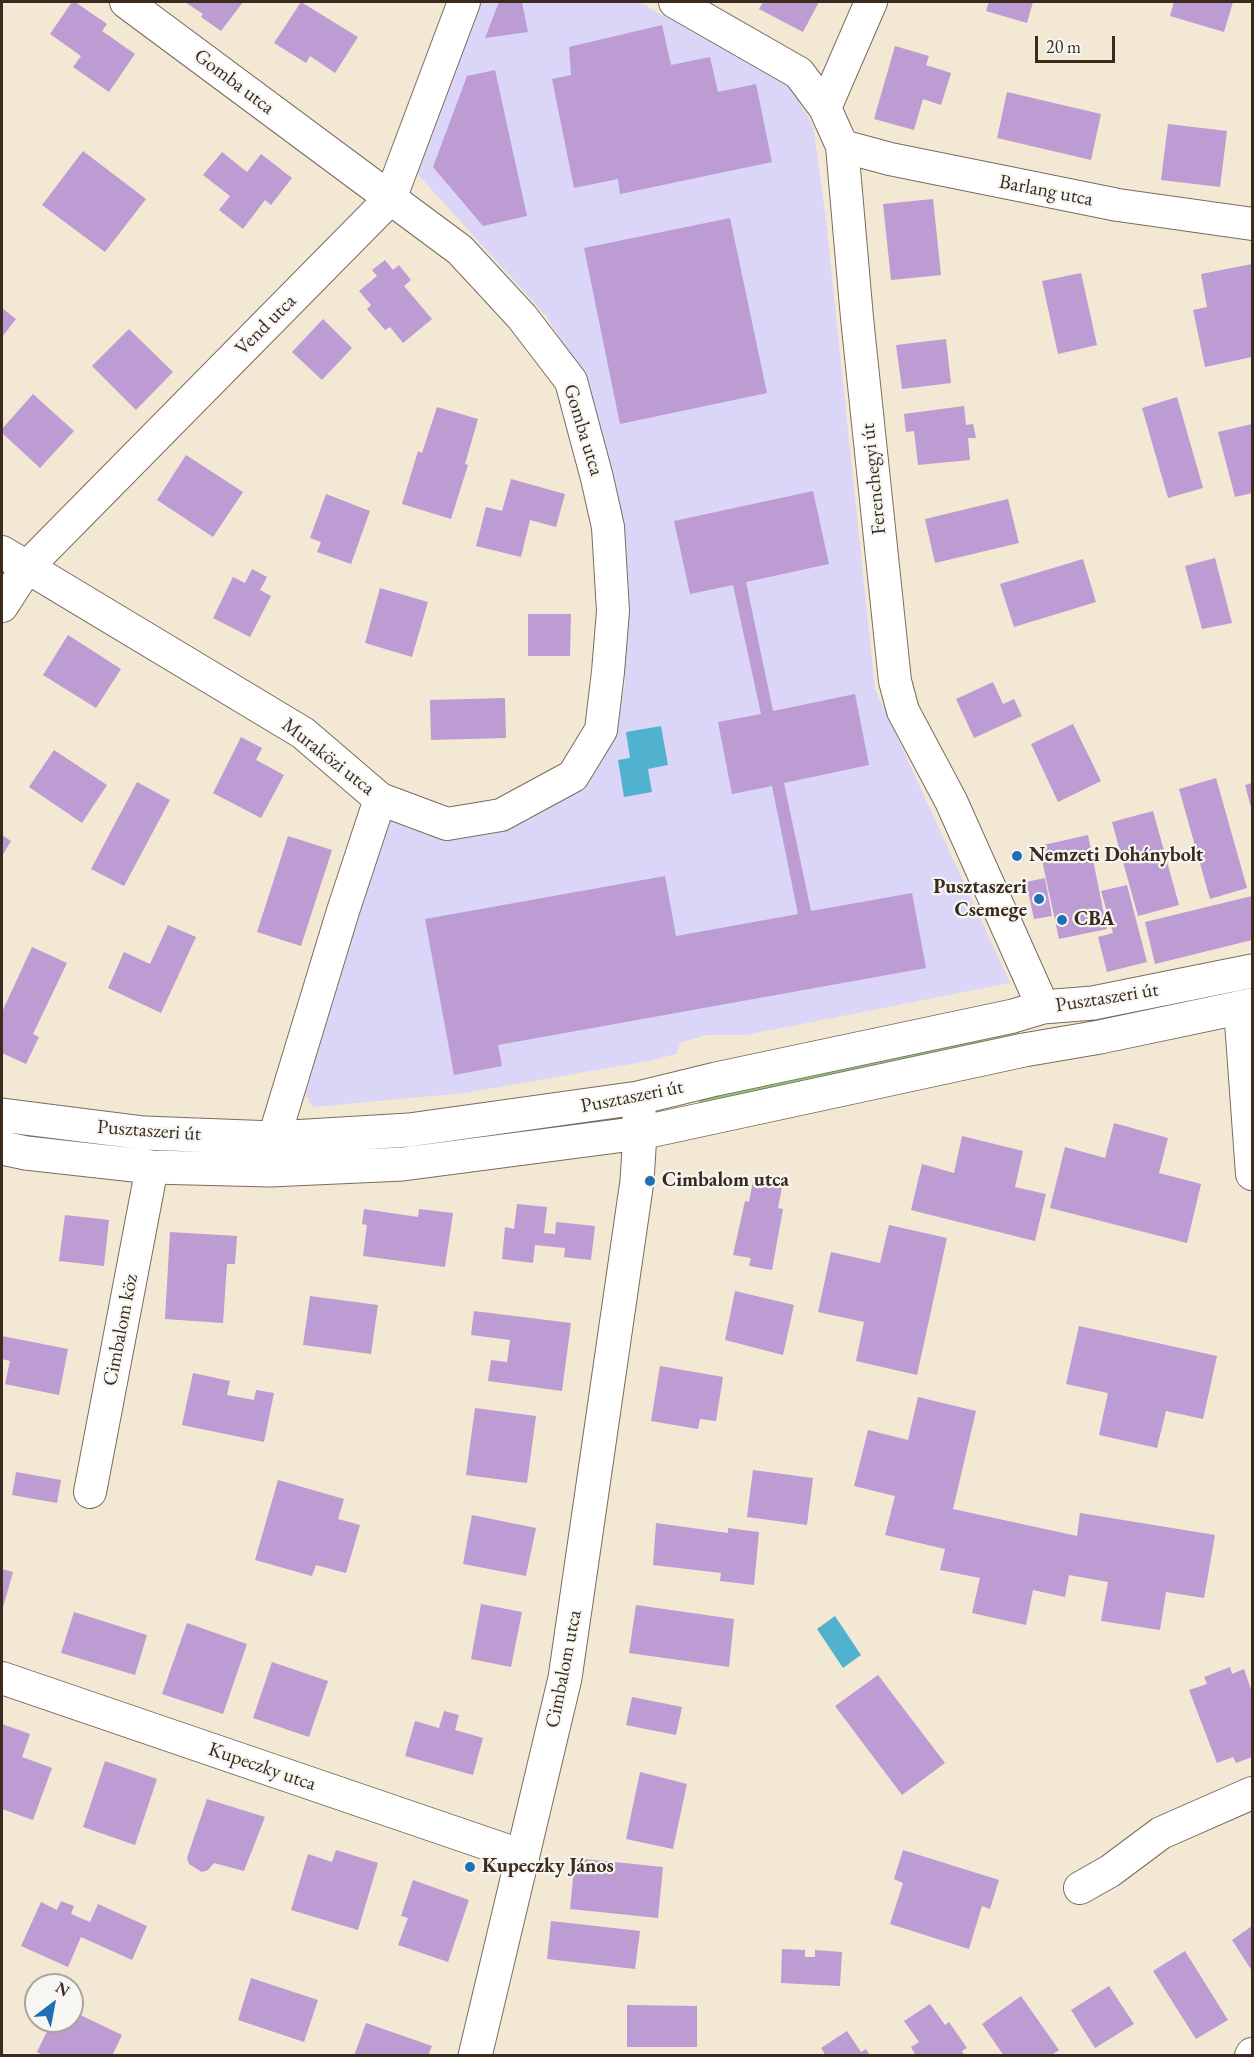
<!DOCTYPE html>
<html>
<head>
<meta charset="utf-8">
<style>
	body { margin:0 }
	#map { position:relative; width:1254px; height:2057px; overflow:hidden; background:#f2e8d3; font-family:"EB Garamond",serif }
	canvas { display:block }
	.frame { position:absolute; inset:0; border:3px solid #3b2a1e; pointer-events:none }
	.north { position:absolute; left:24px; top:1973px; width:60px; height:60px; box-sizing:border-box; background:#f6f6f2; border:2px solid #aba49d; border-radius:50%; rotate:32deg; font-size:16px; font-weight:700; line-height:24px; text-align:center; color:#3b2a1e }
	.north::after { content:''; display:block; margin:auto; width:21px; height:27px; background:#1f6fb2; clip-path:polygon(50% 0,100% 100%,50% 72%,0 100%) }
	.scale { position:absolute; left:1035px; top:36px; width:80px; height:27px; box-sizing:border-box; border:3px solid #3b2a1e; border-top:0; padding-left:8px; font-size:18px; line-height:21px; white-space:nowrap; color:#3b2a1e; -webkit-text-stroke:4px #f6f6f2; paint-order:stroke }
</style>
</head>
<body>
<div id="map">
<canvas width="1254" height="2057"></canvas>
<div class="frame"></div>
<div class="north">N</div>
<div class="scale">20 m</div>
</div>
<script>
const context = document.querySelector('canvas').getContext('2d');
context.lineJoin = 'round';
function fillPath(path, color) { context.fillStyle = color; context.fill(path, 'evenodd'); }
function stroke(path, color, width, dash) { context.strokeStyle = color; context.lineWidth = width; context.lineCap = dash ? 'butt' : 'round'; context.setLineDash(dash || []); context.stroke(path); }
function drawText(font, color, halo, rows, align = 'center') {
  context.font = font + ' "EB Garamond",serif'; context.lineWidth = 4.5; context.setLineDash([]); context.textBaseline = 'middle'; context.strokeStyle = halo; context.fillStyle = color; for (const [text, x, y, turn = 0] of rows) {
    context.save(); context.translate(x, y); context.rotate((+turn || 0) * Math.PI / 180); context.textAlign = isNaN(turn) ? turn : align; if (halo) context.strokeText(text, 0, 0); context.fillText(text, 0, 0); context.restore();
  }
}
const built = new Path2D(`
	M479 2H640L658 13 784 77 813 125 826 220 875 689 1010 983 746 1035H707L680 1043 677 1054 648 1061 465 1093 313 1107 305 1094 390 812 442 832 610 740 625 685V620L576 367 547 317 413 169Z`);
const green = new Path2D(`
	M1017 1026 1021 1040 700 1107 698 1090Z`);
const water = new Path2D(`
	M661 726 668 765 648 769 652 792 624 797 618 760 630 758 626 732Z
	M835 1616 861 1655 843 1668 817 1629Z`);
const building = new Path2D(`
	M72 2H75L107 24 102 31 135 54 109 92 73 67 81 56 50 34Z
	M185 2H243L221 31 201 17 203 14Z
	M301 2 358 37 335 73 310 56 306 63 274 43Z
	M499 2H522L528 32 485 38Z
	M763 2H819L803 32 759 9Z
	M989 2H1033L1027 23 986 11Z
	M1174 2H1233L1224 32 1170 16Z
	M662 25 671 65 710 57 718 92 756 84 772 162 620 194 618 179 574 188 552 79 571 75 569 47Z
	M895 46 929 56 926 65 951 73 941 105 923 99 914 130 874 119Z
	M495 70 527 216 483 226 433 167 467 76Z
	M1007 92 1101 114 1091 160 997 138Z
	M1168 124 1227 131 1220 187 1161 180Z
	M83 151 146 199 105 252 42 205Z
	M222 152 247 172 261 154 292 178 271 205 265 200 243 229 219 210 230 196 203 175Z
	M933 199 941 275 891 280 883 204Z
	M730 218 767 393 620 424 584 248Z
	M385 260 393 270 399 265 411 280 404 286 432 319 403 343 390 327 385 330 367 309 371 305 359 291 377 276 372 270Z
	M1252 264V357L1205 367 1193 310 1207 307 1201 274Z
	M1081 273 1097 345 1058 354 1042 281Z
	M2 308 16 319 2 337Z
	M323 319 352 348 322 380 292 352Z
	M129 329 173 372 136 410 92 366Z
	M946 339 951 383 902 389 896 345Z
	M33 394 74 431 40 468 2 433V429Z
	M1177 397 1203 488 1168 498 1142 408Z
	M964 406 966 425 973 424 976 438H968L970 460 918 465 914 431 906 432 904 414Z
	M437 407 478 419 465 464 468 465 451 519 402 504 418 451 422 453Z
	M1252 424V493L1235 497 1218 432Z
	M186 455 243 492 213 537 157 500Z
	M511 479 565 494 556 527 530 520 521 557 476 546 486 507 502 511Z
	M813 491 829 564 746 582 773 711 855 694 869 765 784 783 811 911 912 893 926 968 498 1045 502 1066 454 1075 425 919 665 876 676 936 798 914 772 786 732 794 718 722 761 714 733 585 690 594 674 521Z
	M326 494 370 511 351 564 317 552 321 542 310 538Z
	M1008 499 1019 543 935 563 925 519Z
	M1215 558 1232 623 1202 629 1185 566Z
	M1083 559 1096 602 1014 627 1000 584Z
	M252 569 267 577 260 590 271 596 250 637 213 618 233 577 245 583Z
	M380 588 428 602 412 657 365 643Z
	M528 614H571L570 656H528Z
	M68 635 121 669 96 708 43 675Z
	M993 682 1003 704 1014 699 1022 716 974 738 956 699Z
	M505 698 506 738 431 740 430 700Z
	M1073 724 1101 781 1058 802 1031 744Z
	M241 737 262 748 256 760 284 775 261 818 213 793Z
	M54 750 107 785 82 823 29 787Z
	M1216 778 1247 888 1210 899 1179 789Z
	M137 782 170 800 124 886 91 869Z
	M1252 783V811L1245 785Z
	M1153 811 1179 905 1138 916 1112 822Z
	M2 835 11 841 2 856Z
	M1088 835 1107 929 1059 939 1039 846Z
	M288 836 332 850 301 946 257 932Z
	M1020 849 1024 860 1014 863 1010 853Z
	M1045 878 1052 916 1034 919 1026 882Z
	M1127 885 1147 962 1107 972 1098 937 1113 933 1101 891Z
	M1252 896V940L1155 964 1145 922Z
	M168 925 196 937 161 1013 108 988 124 952 150 964Z
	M32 947 67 963 33 1034 39 1037 26 1064 2 1053V1012Z
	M1114 1123 1168 1138 1159 1173 1201 1184 1187 1243 1050 1208 1065 1147 1105 1158Z
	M962 1136 1023 1151 1015 1187 1046 1194 1035 1241 911 1210 922 1164 954 1173Z
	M754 1177 783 1182 778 1208 783 1209 772 1270 749 1266 751 1258 733 1255 745 1201 749 1202Z
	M517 1204 547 1207 544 1233 555 1234 556 1222 595 1226 591 1260 564 1257 565 1248 535 1245 533 1263 502 1259 505 1227 514 1229Z
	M364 1209 418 1217 419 1209 453 1213 445 1267 363 1256 367 1225 362 1224Z
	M65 1215 109 1220 104 1266 59 1261Z
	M889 1225 947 1238 917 1375 856 1361 864 1322 818 1312 831 1252 880 1263Z
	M170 1232 237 1236 235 1264H227L223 1323 165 1319Z
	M735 1291 794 1305 783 1355 725 1340Z
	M310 1296 378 1305 371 1354 303 1345Z
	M474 1311 571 1323 562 1391 488 1381 491 1360 507 1362 510 1340 471 1335Z
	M1079 1326 1217 1356 1203 1419 1166 1411 1157 1448 1099 1435 1108 1393 1066 1384Z
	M2 1336 68 1349 59 1395 5 1384 10 1361 2 1359Z
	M660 1366 723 1377 716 1421 700 1419 698 1429 651 1421Z
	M193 1373 230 1381 227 1395 254 1400 256 1390 274 1393 264 1442 182 1425Z
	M918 1397 976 1411 953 1509 1077 1536 1080 1513 1215 1535 1204 1598 1166 1592 1160 1630 1101 1621 1108 1582 1069 1575 1065 1597 1033 1590 1026 1625 972 1613 980 1578 940 1570 945 1549 885 1535 895 1496 854 1486 868 1430 908 1440Z
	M475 1408 536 1416 527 1483 466 1475Z
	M753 1470 813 1478 807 1525 747 1517Z
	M16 1472 61 1480 57 1503 12 1495Z
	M278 1480 344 1499 338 1519 360 1525 346 1573 316 1565 312 1576 255 1560Z
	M472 1515 536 1528 526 1576 463 1564Z
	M656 1523 728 1533V1528L759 1532 754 1585 720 1581 721 1573 653 1565Z
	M2 1569 13 1572 2 1611Z
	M481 1604 522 1612 511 1667 471 1659Z
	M636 1605 734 1619 729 1667 629 1653Z
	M74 1612 147 1635 135 1675 61 1653Z
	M187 1623 247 1644 223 1714 162 1694Z
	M272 1662 328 1681 309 1737 253 1718Z
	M1230 1667 1232 1674 1244 1669 1252 1692V1757L1236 1763 1233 1757 1217 1763 1189 1690 1207 1684 1204 1677Z
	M878 1675 945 1763 902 1795 835 1706Z
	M632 1697 682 1707 676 1735 626 1725Z
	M444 1711 459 1715 455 1730 483 1738 473 1775 405 1756 415 1721 439 1728Z
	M2 1724 30 1734 22 1757 52 1768 33 1820 2 1809Z
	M105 1761 157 1779 135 1845 83 1827Z
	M640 1772 687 1784 673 1849 626 1839Z
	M207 1799 265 1817 244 1871 214 1863 208 1870 202 1872 189 1864 187 1858Z
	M336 1850 378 1863 358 1930 291 1910 308 1854 332 1862Z
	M903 1850 999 1880 990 1909 982 1906 969 1949 890 1924 903 1883 894 1879Z
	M575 1858 663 1867 658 1918 570 1909Z
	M413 1880 469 1900 448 1962 398 1945 408 1918 401 1916Z
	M61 1901 74 1906 71 1914 90 1922 98 1904 147 1926 132 1960 81 1937 68 1967 21 1946 41 1902 57 1910Z
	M551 1921 640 1931 635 1969 547 1959Z
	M1252 1926V1971L1232 1940Z
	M782 1949 805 1950V1957H815V1950L842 1952 840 1986 781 1983Z
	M1185 1951 1228 2020 1196 2039 1153 1971Z
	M251 1978 318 2000 304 2042 238 2020Z
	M1109 1986 1134 2024 1095 2048 1071 2010Z
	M1021 1996 1059 2050 1050 2056H1004L982 2024Z
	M930 2004 945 2025 949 2022 967 2048 962 2051 965 2056H916L911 2047 919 2042 904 2021Z
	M627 2005 697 2006V2047H627Z
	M72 2011 122 2035 112 2056H45L37 2052 52 2021H72Z
	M366 2023 432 2046 428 2056H354Z
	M847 2031 861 2052 866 2049 870 2056H826L821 2048Z`);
const minor = new Path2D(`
	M126 2 460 250 522 317 571 381 597 478 608 527 613 611 608 672 601 730 573 776 501 815 447 824 380 799
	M675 2 799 73 825 108 842 146 857 318 895 681 903 711 951 801 1043 1007
	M825 108 871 2
	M842 146 890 159 1118 205 1252 224
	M2 552 303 733 380 799 343 911 274 1138
	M2 606 27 567 390 199 464 2
	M1240 1008 1252 1174
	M90 1492 152 1167
	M2 1678 523 1856
	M1080 1888 1110 1871 1161 1833 1252 1793
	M1251 2056 1252 2054`);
const tertiary = new Path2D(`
	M2 1115 144 1133 274 1138 409 1130 638 1098 716 1079 1013 1016 1043 1007 1093 1003 1252 971
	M2 1148 26 1153 152 1167 270 1170 403 1164 640 1133 1024 1050 1100 1037 1252 1005
	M475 2056 565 1678 637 1181 640 1133 639 1112`);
const markers = [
	[1017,856,6,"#1f6fb2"],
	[1039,899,6,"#1f6fb2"],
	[1062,920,6,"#1f6fb2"],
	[650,1181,6,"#1f6fb2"],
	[470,1867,6,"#1f6fb2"]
];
const streetNames = [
	["Gomba utca",234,82,37],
	["Barlang utca",1046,191,11],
	["Vend utca",266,325,-45],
	["Gomba utca",583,430,73],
	["Ferenchegyi út",874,479,-96],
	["Muraközi utca",328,757,38],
	["Pusztaszeri út",1107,998,-9],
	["Pusztaszeri út",632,1097,-11],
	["Pusztaszeri út",149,1131,4],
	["Cimbalom köz",121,1330,-79],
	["Cimbalom utca",564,1669,-79],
	["Kupeczky utca",262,1767,19]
];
const poiNames = [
	["Nemzeti Dohánybolt",1029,856],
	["Pusztaszeri",1027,888,"right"],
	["Csemege",1027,911,"right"],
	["CBA",1074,920],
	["Cimbalom utca",662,1181],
	["Kupeczky János",482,1867]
];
fillPath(built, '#dbd6f7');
fillPath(green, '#88c57a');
fillPath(water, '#51b2cf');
fillPath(building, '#bc9cd3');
stroke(minor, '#7b6c5d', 34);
stroke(tertiary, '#7b6c5d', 35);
stroke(minor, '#fff', 32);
stroke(tertiary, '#fff', 33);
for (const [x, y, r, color] of markers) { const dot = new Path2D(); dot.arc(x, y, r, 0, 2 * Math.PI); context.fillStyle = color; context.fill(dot); stroke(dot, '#f6f6f2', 2); }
drawText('20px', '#3b2a1e', '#f6f6f2', streetNames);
drawText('bold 20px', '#3b2a1e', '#f6f6f2', poiNames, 'left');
</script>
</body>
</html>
